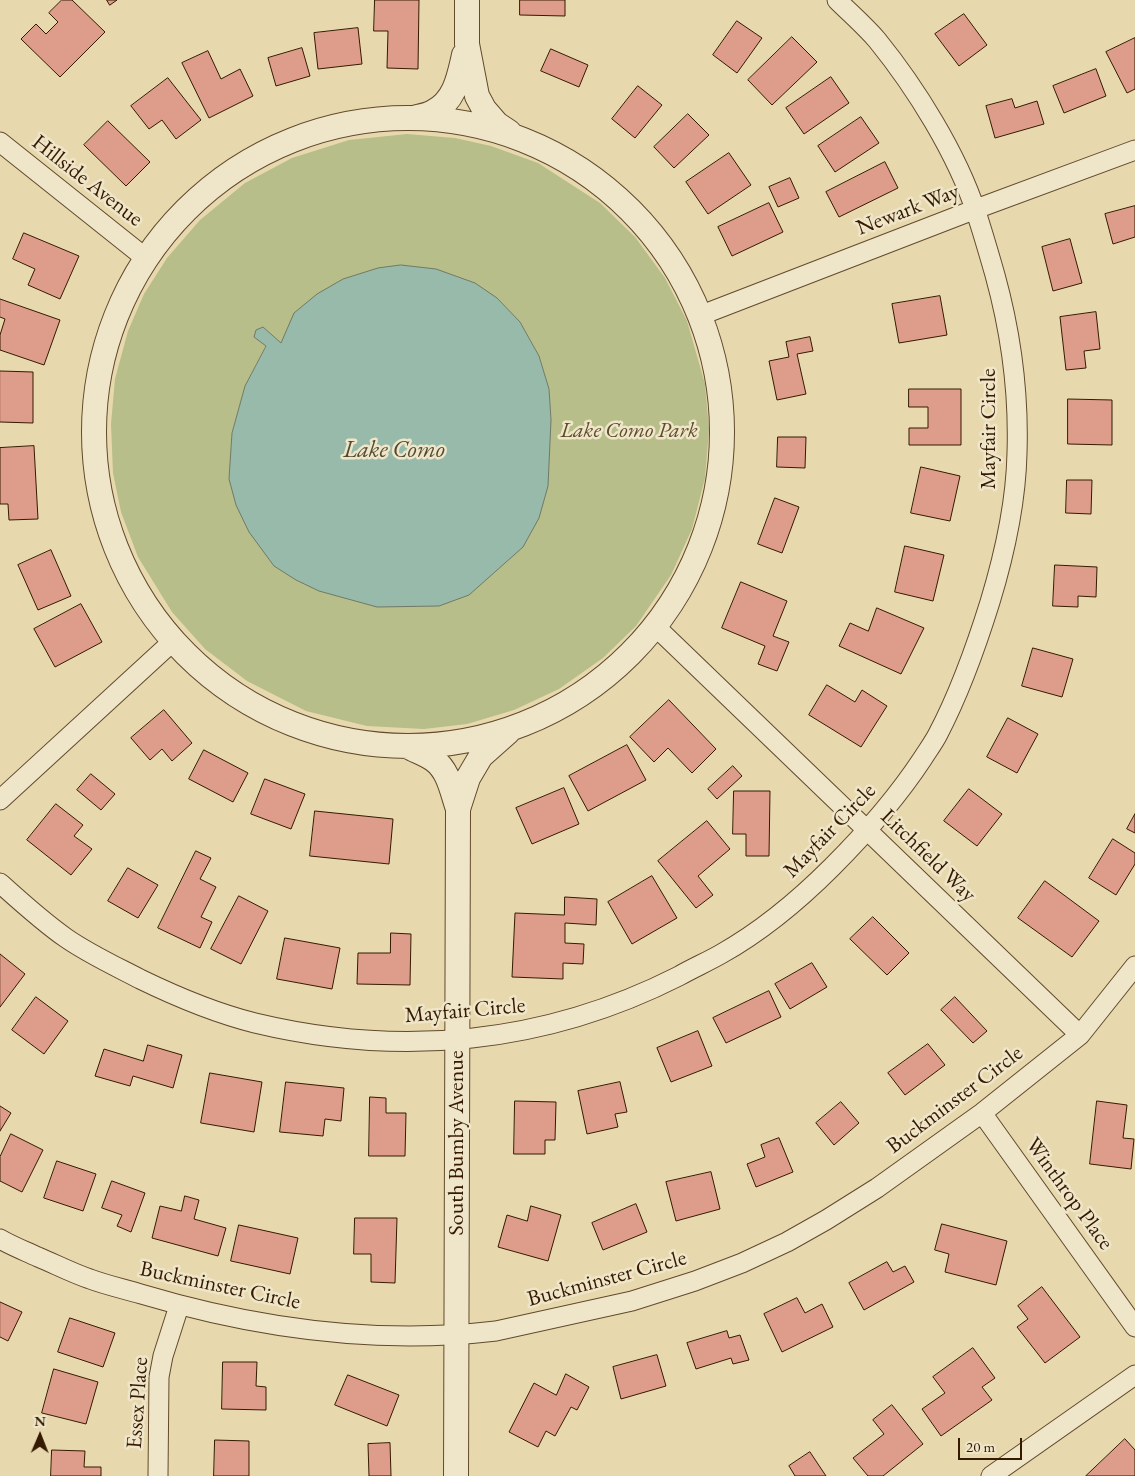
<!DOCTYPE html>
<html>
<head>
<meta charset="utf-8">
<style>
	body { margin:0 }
	#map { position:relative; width:1135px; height:1476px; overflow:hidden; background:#e7d8ae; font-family:"EB Garamond",serif }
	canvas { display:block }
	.north { position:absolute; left:15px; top:1411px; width:50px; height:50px; -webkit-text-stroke:4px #efe6ca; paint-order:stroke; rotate:1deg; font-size:14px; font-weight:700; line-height:20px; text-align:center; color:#351a00 }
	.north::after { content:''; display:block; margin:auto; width:18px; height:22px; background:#351a00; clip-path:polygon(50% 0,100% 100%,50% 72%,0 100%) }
	.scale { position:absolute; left:958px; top:1438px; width:64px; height:22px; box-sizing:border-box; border:2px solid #351a00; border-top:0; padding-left:6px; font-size:15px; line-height:18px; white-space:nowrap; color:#351a00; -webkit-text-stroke:4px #efe6ca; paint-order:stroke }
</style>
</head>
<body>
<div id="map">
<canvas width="1135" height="1476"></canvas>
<div class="north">N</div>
<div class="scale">20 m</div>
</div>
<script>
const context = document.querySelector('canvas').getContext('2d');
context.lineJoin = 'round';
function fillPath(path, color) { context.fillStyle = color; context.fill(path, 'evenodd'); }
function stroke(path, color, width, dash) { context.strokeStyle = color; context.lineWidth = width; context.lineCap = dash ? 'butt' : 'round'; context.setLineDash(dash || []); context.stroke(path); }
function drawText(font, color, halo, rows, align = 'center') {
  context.font = font + ' "EB Garamond",serif'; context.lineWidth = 5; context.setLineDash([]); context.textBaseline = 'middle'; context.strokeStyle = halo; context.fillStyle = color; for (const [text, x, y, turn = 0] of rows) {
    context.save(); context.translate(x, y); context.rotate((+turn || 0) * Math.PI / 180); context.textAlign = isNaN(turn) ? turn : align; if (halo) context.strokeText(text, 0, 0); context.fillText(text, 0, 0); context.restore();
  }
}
const green = new Path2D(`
	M407 134 455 138 491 146 538 163 600 203 635 237 665 278 687 321 705 384 709 429 705 478 692 529 671 575 636 626 603 658 559 689 514 710 467 724 424 729 367 726 306 711 247 681 205 649 172 612 138 557 121 512 113 473 111 424 115 379 128 331 144 294 167 258 200 220 245 183 292 158 349 140ZM497 298 520 322 539 356 549 389 551 420 229 479 232 433 245 386 266 345 263 327 281 344 286 333Z`);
const water = new Path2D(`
	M401 265 436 269 475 283 497 298 520 322 539 356 549 389 551 420 548 486 539 518 523 547 469 595 439 606 377 607 319 591 296 580 274 566 249 532 236 505 229 479 232 433 245 386 266 346 254 337 256 330 263 327 281 343 294 313 317 294 343 279 378 268Z`);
const building = new Path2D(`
	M62 0H72L105 32 60 77 21 39 36 24 46 34 58 22 49 13Z
	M107 0H117L110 5Z
	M375 0H419L418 69 387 68 388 31H374Z
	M520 0H565V16L520 15Z
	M964 14 987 45 959 66 935 34Z
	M737 21 762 38 737 73 713 55Z
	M358 28 362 64 318 69 314 33Z
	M792 37 817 62 772 105 748 80Z
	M1135 38V89L1127 93 1106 52Z
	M302 48 310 76 276 86 268 58Z
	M551 49 588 65 579 87 541 71Z
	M208 51 221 79 240 69 253 96 209 118 182 63Z
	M1096 69 1106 96 1064 113 1053 86Z
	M831 77 849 103 804 134 786 108Z
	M168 78 201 120 176 139 162 120 149 129 131 106Z
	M638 86 662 105 635 138 612 119Z
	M1012 99 1015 108 1037 101 1044 124 995 138 986 106Z
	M688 114 709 135 674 168 654 147Z
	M861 117 879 143 835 172 818 146Z
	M108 121 150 162 126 186 84 145Z
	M729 153 751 185 708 214 686 182Z
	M885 162 898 188 839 217 826 192Z
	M790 178 799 198 778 207 769 187Z
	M769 203 783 232 732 256 718 227Z
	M1135 206V237L1113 244 1105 214Z
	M24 233 79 256 60 299 28 285 35 269 13 259Z
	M1070 239 1082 283 1053 291 1042 247Z
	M940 296 947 335 899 343 892 304Z
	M0 299 60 320 44 365 0 350V335L5 319 0 317Z
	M1096 312 1100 349 1084 351 1086 368 1066 370 1060 317Z
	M810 337 813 351 797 354 806 394 777 400 769 361 789 357 786 342Z
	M0 371 33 372V423L0 422Z
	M909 389H961V445H909V428H928V407H909Z
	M1068 399 1112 400V445L1068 444Z
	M778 437H806L805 468 777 467Z
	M34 446 38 519 9 520 8 504H0V448Z
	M921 467 960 476 950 521 911 513Z
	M1067 480H1092L1091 514 1066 513Z
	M775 498 799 507 782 553 758 544Z
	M905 546 944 555 933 601 895 592Z
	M51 550 71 596 38 610 18 565Z
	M1055 565 1097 567 1096 597 1078 596V607L1053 606Z
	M741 582 787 601 773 636 789 642 777 671 758 664 765 646 722 628Z
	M81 604 102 642 55 667 34 629Z
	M877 608 924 628 901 674 839 646 850 623 868 631Z
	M1033 648 1073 659 1062 697 1022 686Z
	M827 685 855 702 862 690 887 706 861 747 809 715Z
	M669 700 716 749 692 773 668 748 654 762 630 737Z
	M164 710 192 743 172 761 162 749 150 760 131 738Z
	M1008 718 1038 734 1017 773 987 757Z
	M627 745 646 780 588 811 569 776Z
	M204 750 248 773 233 802 189 779Z
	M733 766 742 776 717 799 708 789Z
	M91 774 115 794 101 810 77 790Z
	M265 779 305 794 291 829 251 814Z
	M564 788 579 824 532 844 516 808Z
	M969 789 1002 814 977 846 944 821Z
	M734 791H770L769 856H746V834H733Z
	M56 804 83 825 74 836 92 849 71 875 27 840Z
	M315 811 393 819 389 864 310 856Z
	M1135 814V833L1127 829Z
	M707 821 730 849 698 876 713 895 696 908 658 861Z
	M1113 839 1135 853V864L1116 895 1089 878Z
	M196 851 211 858 200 879 216 887 201 917 212 922 200 948 158 928Z
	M128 868 158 885 138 918 108 901Z
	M652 876 677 918 632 944 608 902Z
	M1045 881 1099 921 1072 957 1018 918Z
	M239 896 268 911 241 964 211 949Z
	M565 897 597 899 596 925 565 923V943L584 944 583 964 563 963V979L512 977 515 913 564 915Z
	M873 917 909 953 887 975 850 939Z
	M391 933 411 934 410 985 357 984 358 953H390Z
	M285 938 340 948 332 989 277 979Z
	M0 954 25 974 0 1007Z
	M812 963 827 987 790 1009 775 984Z
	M769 991 781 1017 726 1043 713 1018Z
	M36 997 68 1021 44 1054 12 1030Z
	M955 997 987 1031 973 1043 941 1010Z
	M698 1031 712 1066 671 1082 657 1048Z
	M928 1044 945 1065 905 1095 888 1073Z
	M148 1045 182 1055 173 1088 133 1076 130 1086 95 1076 104 1049 143 1061Z
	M210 1073 262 1082 254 1132 201 1123Z
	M286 1082 344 1088 341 1121 325 1119 323 1136 280 1132Z
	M620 1082 627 1112 615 1114 618 1127 587 1134 578 1091Z
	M370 1097 386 1098V1113H406L405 1156H369Z
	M515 1101 556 1102 555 1140H545V1154H514Z
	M1097 1101 1127 1105 1123 1138 1134 1139 1131 1169 1090 1164Z
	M841 1102 859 1123 834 1145 816 1123Z
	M0 1106 11 1113 0 1131Z
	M11 1134 43 1150 22 1192 0 1181V1157Z
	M779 1138 793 1172 756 1187 747 1164 765 1157 761 1145Z
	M57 1161 96 1174 83 1211 44 1198Z
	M711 1172 720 1209 676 1221 666 1182Z
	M112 1181 145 1193 131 1232 117 1226 122 1215 102 1208Z
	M185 1196 199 1200 194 1219 226 1228 218 1256 152 1238 160 1206 181 1211Z
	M636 1204 647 1232 603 1250 592 1223Z
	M531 1206 561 1215 548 1261 498 1247 507 1215 527 1221Z
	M355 1218H397L395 1283 371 1282V1254H354Z
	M942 1224 1007 1241 996 1285 945 1272 949 1254 935 1250Z
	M239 1225 298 1238 290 1274 231 1261Z
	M887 1262 893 1272 905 1266 914 1282 864 1310 849 1283Z
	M1042 1287 1080 1337 1045 1363 1017 1327 1028 1319 1018 1306Z
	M797 1298 805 1313 822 1304 833 1327 782 1352 764 1314Z
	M0 1302 22 1312 8 1341 0 1337Z
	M70 1318 115 1333 103 1367 58 1352Z
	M727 1331 729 1338 740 1335 749 1360 733 1364 731 1358 696 1369 687 1343Z
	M973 1348 995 1378 982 1387 992 1400 941 1436 922 1409 945 1393 933 1377Z
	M657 1355 666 1386 621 1399 613 1367Z
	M223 1362H257L256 1386 266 1387V1410L222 1409Z
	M54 1369 98 1382 86 1424 42 1413Z
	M566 1374 589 1387 577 1410 571 1407 555 1436 546 1431 538 1447 509 1432 534 1383 556 1395Z
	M348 1375 399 1395 387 1426 335 1405Z
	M892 1405 923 1444 883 1476H868L853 1458 884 1434 873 1420Z
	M1125 1439 1135 1450V1476H1086Z
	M215 1440 249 1441V1476H214Z
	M390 1443 391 1476H369L368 1444Z
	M52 1450 85 1451 84 1467H101V1476H51Z
	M810 1452 826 1476H795L789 1466Z`);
const minor = new Path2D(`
	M0 142 143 256
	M699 316 976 209 1135 150
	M657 628 1080 1035
	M0 800 171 643
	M0 883C21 902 43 922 66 938 89 954 115 966 140 979 177 997 215 1013 255 1023 401 1058 545 1044 679 976 693 968 707 962 721 954 762 931 799 900 832 867 867 832 896 799 923 758 928 750 934 742 938 734 960 692 976 647 990 602 1004 556 1016 501 1017 453 1019 393 1011 333 995 275 989 254 983 233 976 212 957 154 916 88 877 40 865 26 850 13 837 0
	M982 1113 1135 1327
	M0 1239C12 1246 25 1251 38 1257 55 1264 72 1273 90 1279 106 1285 124 1289 141 1294 255 1328 377 1345 496 1331L632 1301 695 1281 742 1263 787 1242 826 1220 877 1188 982 1113 1080 1035 1135 966
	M158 1476 159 1377 163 1356 179 1306
	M991 1476 1135 1375`);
const tertiary = new Path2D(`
	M467 0V44L477 96 484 109 497 124 509 132
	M417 117C422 116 428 115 433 112 455 101 459 77 464 55
	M94 432a314 314 0 1 1 628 0a314 314 0 1 1-628 0Z
	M409 747C416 751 426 754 434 760 449 771 452 792 458 809
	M456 1476 458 809 468 778 481 756 508 732`);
const streetNames = [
	["Hillside Avenue",87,181,38],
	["Newark Way",908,210,-21],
	["Mayfair Circle",989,429,-90],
	["Mayfair Circle",830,831,-46],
	["Litchfield Way",928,856,44],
	["Mayfair Circle",465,1011,-5],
	["Buckminster Circle",955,1100,-37],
	["South Bumby Avenue",457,1143,-90],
	["Winthrop Place",1069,1194,54],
	["Buckminster Circle",607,1279,-15],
	["Buckminster Circle",220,1286,12],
	["Essex Place",138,1403,-86]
];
const parkNames = [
	["Lake Como Park",629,431]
];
const waterNames = [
	["Lake Como",394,450]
];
fillPath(green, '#b7be89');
fillPath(water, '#97baaa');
stroke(water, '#707a66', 1);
fillPath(building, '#de9c8a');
stroke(building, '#351a00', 1);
stroke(minor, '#624a2c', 21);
stroke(tertiary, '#624a2c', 26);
stroke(minor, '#efe6ca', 19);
stroke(tertiary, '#efe6ca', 24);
drawText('22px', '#351a00', '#efe6ca', streetNames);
drawText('italic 22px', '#5c4b29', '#efe6ca', parkNames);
drawText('italic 24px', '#524a33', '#efe6ca', waterNames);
</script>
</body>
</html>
